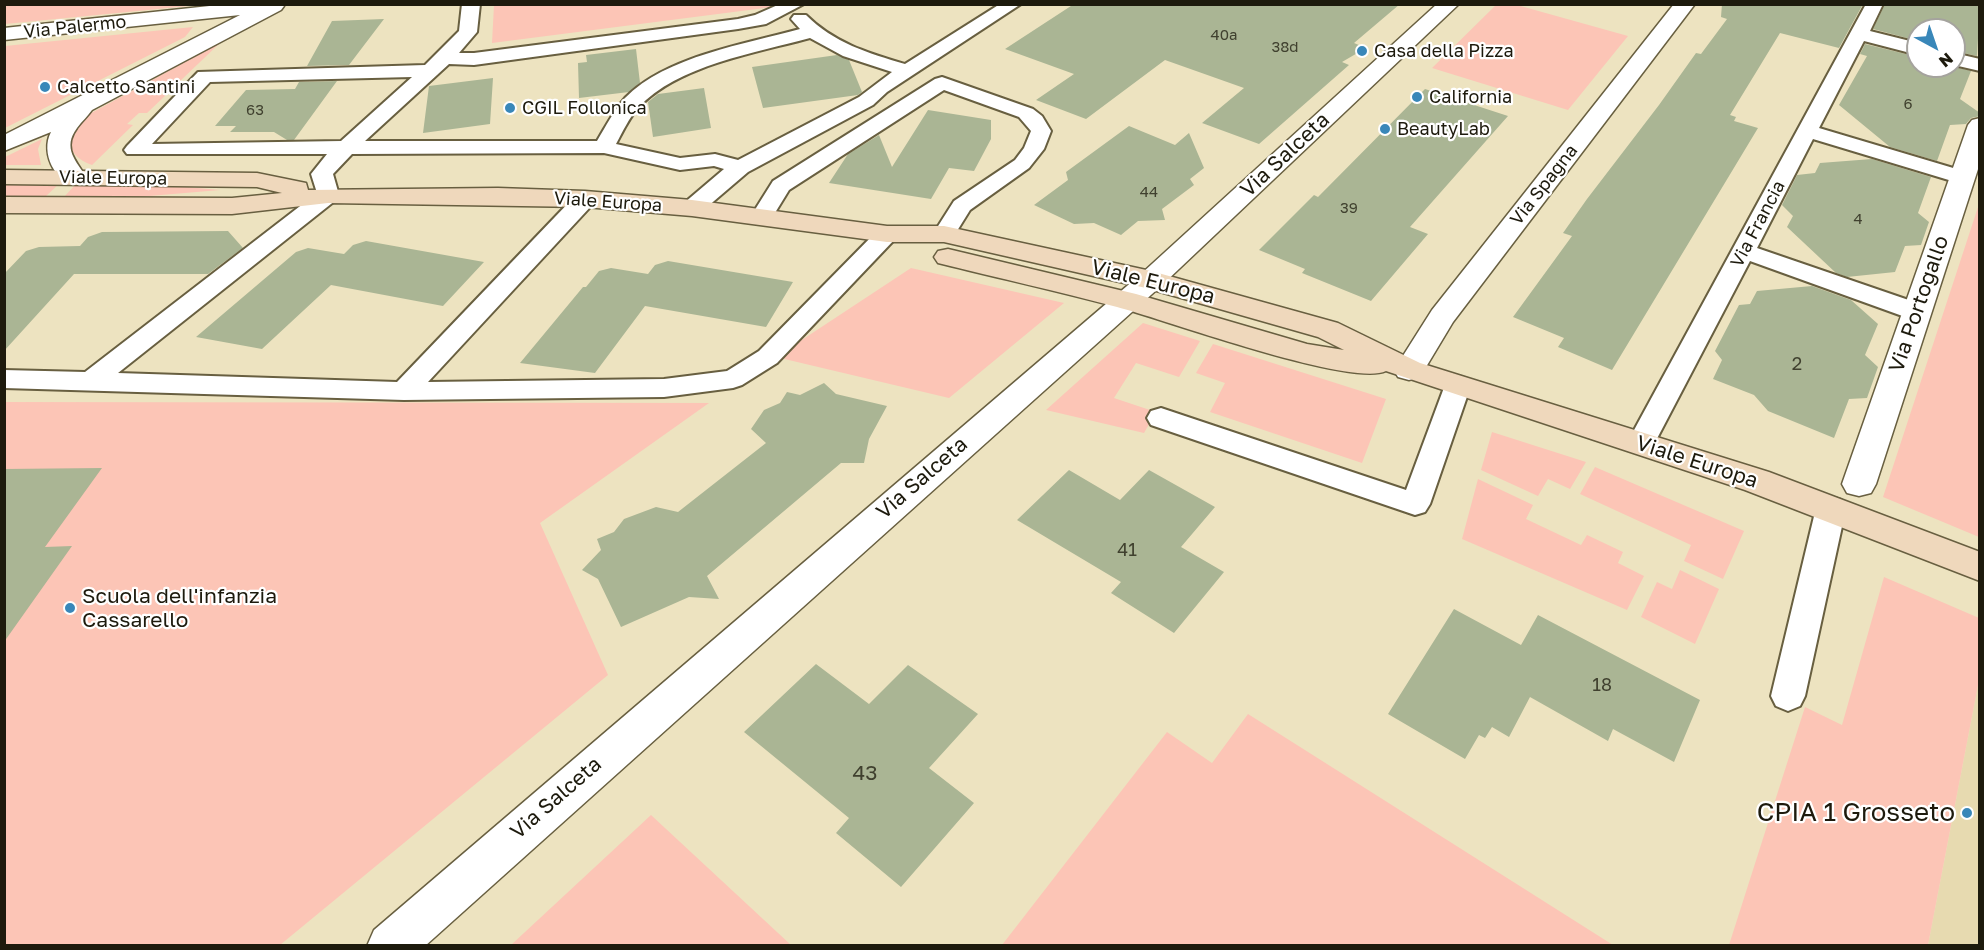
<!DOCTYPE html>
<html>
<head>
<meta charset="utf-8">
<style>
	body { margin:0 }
	#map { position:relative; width:1984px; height:950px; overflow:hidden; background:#ede3c0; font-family:"Golos Text",sans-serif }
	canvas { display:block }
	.frame { position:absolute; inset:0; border:6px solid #1d1a0d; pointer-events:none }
	.north { position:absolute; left:1906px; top:18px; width:60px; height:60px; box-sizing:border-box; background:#fff; border:2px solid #a5a39e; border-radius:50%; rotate:140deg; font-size:16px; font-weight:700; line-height:24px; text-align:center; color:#1d1a0d }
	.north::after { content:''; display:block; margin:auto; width:21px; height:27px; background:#3987b9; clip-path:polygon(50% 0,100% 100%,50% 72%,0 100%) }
</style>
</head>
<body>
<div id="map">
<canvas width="1984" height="950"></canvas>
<div class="frame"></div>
<div class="north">N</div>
</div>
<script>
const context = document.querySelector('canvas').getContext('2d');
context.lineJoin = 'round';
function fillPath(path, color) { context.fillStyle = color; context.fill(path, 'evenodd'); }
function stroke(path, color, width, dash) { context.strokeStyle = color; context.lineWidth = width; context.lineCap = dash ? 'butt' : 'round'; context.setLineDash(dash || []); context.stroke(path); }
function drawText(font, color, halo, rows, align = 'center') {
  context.font = font + ' "Golos Text",sans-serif'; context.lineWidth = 4.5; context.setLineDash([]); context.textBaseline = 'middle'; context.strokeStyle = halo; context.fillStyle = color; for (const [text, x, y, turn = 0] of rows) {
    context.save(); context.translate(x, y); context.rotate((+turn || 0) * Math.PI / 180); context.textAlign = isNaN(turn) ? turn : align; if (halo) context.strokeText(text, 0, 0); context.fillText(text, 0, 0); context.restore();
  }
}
const built = new Path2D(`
	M1979 680V945H1928Z`);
const green = new Path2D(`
	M5 4H199V5L5 24Z
	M494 5H788L492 43Z
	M1496 5H1517L1628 36 1568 110 1432 68Z
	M193 27 185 37 5 128V46Z
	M220 43 178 83 171 84 160 94 166 95 147 113H139L127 124 133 125 92 165C63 154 68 138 84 117Z
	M42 139 38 149 41 165H5V157Z
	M5 182 60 183 45 197H5Z
	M77 183H141L220 190 126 198H63Z
	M1979 204 1980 537H1979L1883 497Z
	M911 268 1064 303 949 398 776 357Z
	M1143 323 1200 341 1179 377 1136 363 1114 398 1156 412 1144 433 1046 410Z
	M1213 344 1386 399 1362 463 1210 412 1225 383 1196 373Z
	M4 402 709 403 540 523 608 675 280 945 5 946Z
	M1492 432 1586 462 1570 489 1548 479 1538 496 1481 470Z
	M1595 467 1744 531 1723 579 1684 561 1691 545 1580 494Z
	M1478 479 1533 505 1526 519 1581 545 1587 535 1623 552 1618 563 1644 576 1627 610 1462 539Z
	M1680 570 1719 589 1695 644 1641 617 1657 582 1672 589Z
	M1884 577 1979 618V680L1928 945H1729L1805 707 1842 725Z
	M1248 714 1613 945H1002L1167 732 1212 763Z
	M651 815 791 945H511Z`);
const building = new Path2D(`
	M1074 4H1400L1354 43 1366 48 1342 62 1349 65 1259 144 1202 123 1244 88 1165 60 1086 119 1036 100 1074 74 1005 49Z
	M1722 4H1863L1839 48 1780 33 1730 115 1736 117 1734 121 1758 128 1612 370 1558 347 1564 338 1513 317 1572 236 1563 233 1587 199 1659 105 1696 53 1701 54 1727 19 1721 17Z
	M1885 4H1980L1977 56 1954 51V30H1918V41L1873 29Z
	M384 19 349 65 307 66 332 21Z
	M1865 44 1918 57V66H1952L1971 71 1960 99 1980 113V116L1971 118 1966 124 1950 125 1937 161 1890 147 1839 105 1867 56 1860 54Z
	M636 49 640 83 629 92 579 98 578 63 587 62 586 55Z
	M837 55 849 60 862 92 858 95 763 108 752 67Z
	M493 78 490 124 423 133 429 86Z
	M337 81 294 140H287L274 132H230L236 126H215L246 90 295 89 299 82Z
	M704 88 711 128 653 137 648 102 658 94Z
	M1425 89 1508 116 1410 227 1428 234 1371 301 1302 273 1305 269 1259 250 1314 195 1318 197Z
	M928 110 991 120V139L974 171 949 168 931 199 829 183 848 154 879 135 892 167Z
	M1129 126 1175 145 1189 133 1204 168 1190 179 1194 185 1162 209 1165 220 1138 221 1121 235 1094 223 1074 224 1034 205 1068 180 1066 172Z
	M1872 159 1931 177 1918 213 1929 222 1921 245 1905 246 1895 272 1847 277 1836 273 1787 227 1793 216 1782 205 1797 175 1815 173 1820 163Z
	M228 231 243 248 208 274H74L4 351V274L26 251 39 247 80 246 88 237 102 232Z
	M366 241 484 262 443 306 331 285 262 349 196 337 296 252 308 248 344 254 353 245Z
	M668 261 793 282 766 327 645 306 595 373 520 363 583 287H586L599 271 611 268 648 274 655 265Z
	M1812 286 1851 300 1878 324 1865 355 1878 367 1867 398 1849 399 1834 438 1768 411 1754 395 1713 379 1722 360 1715 351 1739 305 1750 304 1757 291Z
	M824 383 836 394 887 406 869 439 864 463H841L707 576 719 599 689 597 621 627 598 579 582 570 601 550 597 539 614 532 624 519 656 507 678 512 766 443 751 429 764 410 780 403 787 392 800 395Z
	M102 468 45 547 72 546 4 642V469Z
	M1069 470 1120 500 1149 470 1215 507 1181 547 1224 572 1174 633 1111 593 1121 582 1017 520Z
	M1454 609 1521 645 1538 615 1700 700 1674 762 1613 729 1608 741 1530 697 1509 737 1492 727 1485 738 1479 735 1465 759 1388 714Z
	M816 664 869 704 908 665 978 714 929 768 974 803 901 887 836 833 849 818 744 732Z`);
const lane = new Path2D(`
	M462 4H480L477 32 459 53H474L738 19 755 15 780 4H804L766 24 738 29 474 65 449 64 365 141H597C606 126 614 110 625 98 666 56 746 44 800 29L791 19 794 15H806C834 43 868 53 905 64L1000 4H1021L887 92 873 105 748 172 700 213H684L681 208 684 203 724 169 714 166 680 170 604 153 352 154 333 174 339 195 336 200 118 373 397 382 577 194H593L596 199 593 204 428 382 664 379 727 371 759 351 879 229H895L898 234 895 239 777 363 742 385 733 388 664 397 404 400 4 388V370L85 372 317 193 311 174 327 154H127L124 150 127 146 198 72 425 65 459 31ZM810 38 843 56 892 72 859 97 738 160 715 154 680 158 616 144C623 131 629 118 638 108 677 65 756 53 810 38ZM412 77 341 141 152 144 210 82Z
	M1866 4H1883L1870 31 1918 43V55L1864 41 1819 128 1970 173 1973 178 1970 183 1962 184 1813 139 1757 248 1926 306 1929 312 1926 318 1917 320 1908 318 1750 261 1651 450 1641 453 1631 450 1627 443Z
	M1954 53 1980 59V71L1954 65Z
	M942 77 1033 109 1042 116 1051 131 1044 149 1029 168 970 210 952 239H936L933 234 954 201 1015 160 1024 148 1031 131 1019 117 944 90 789 190 770 221H754L751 216 773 181 935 79Z
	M1458 376 1467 379 1471 385 1430 504 1425 512 1415 515 1151 425 1147 418 1151 411 1161 408 1406 490 1445 385 1449 379Z
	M1831 497 1841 500 1846 508 1805 696 1800 706 1788 711 1776 706 1771 696 1816 508 1821 500Z`);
const street = new Path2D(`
	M228 4 284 6 281 10 92 110C88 116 82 121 77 128 62 148 76 161 87 178L84 183C58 190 39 154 51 132L4 151V135L240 15 4 40V28Z
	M1437 4H1459L1161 286 425 946H367L374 930 1141 274Z
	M1674 4H1695L1453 322 1420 377 1409 380 1398 377 1394 370 1432 310Z
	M1980 118V163L1876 484 1871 493 1859 496 1847 493 1842 484 1968 125 1972 120Z`);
const secondary = new Path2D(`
	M4 170 257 173 306 183 308 190 498 188 585 191 692 200 887 226H944L1151 271 1338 323 1420 363 1769 472 1980 552V581L1745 490 1386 371C1352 388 1163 319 1117 307 1057 291 998 278 938 263L934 257 938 251 948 249 1136 294 1307 344 1344 350 1318 337 1146 288 944 242H887L692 216 585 207 328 203 232 214 4 213V197L232 198 282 193 257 187 4 184Z`);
const markers = [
	[1362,51,6,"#3987b9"],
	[45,87,6,"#3987b9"],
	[1417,97,6,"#3987b9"],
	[510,108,6,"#3987b9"],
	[1385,129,6,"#3987b9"],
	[70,608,6,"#3987b9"],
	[1967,813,6,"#3987b9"]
];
const farNumbernames = [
	["40a",1224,35],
	["38d",1285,47],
	["6",1908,104],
	["63",255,110],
	["44",1149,192],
	["39",1349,208],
	["4",1858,219]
];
const farStreetnames = [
	["Via Palermo",75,27,-6],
	["Viale Europa",113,178,1],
	["Via Spagna",1544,185,-52],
	["Viale Europa",608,202,4],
	["Via Francia",1758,224,-62]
];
const farPoinames = [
	["Casa della Pizza",1374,51],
	["Calcetto Santini",57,87],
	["California",1429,97],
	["CGIL Follonica",522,108],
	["BeautyLab",1397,129]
];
const numberNames = [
	["2",1797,364],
	["41",1127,550],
	["18",1602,685]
];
const streetNames = [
	["Via Salceta",1285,155,-43],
	["Viale Europa",1153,282,14],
	["Via Portogallo",1919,304,-71],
	["Viale Europa",1697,462,18],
	["Via Salceta",922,478,-41],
	["Via Salceta",556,798,-41]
];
const poiNames = [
	["Scuola dell'infanzia",82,596],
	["Cassarello",82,620]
];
const nearNumbernames = [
	["43",865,773]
];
const nearPoinames = [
	["CPIA 1 Grosseto",1955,813]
];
fillPath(built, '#e7dab0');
fillPath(green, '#fcc5b6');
fillPath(building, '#aab594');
stroke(lane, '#685f40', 4);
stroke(street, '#685f40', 3);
stroke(secondary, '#685f40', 3);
fillPath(lane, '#fff');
fillPath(street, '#fff');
fillPath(secondary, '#efd8bc');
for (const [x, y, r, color] of markers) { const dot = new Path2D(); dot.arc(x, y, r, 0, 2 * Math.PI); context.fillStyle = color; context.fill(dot); stroke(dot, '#fff', 2); }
drawText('15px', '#40412f', null, farNumbernames);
drawText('18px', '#1d1a0d', '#fff', farStreetnames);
drawText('18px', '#1d1a0d', '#fff', farPoinames, 'left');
drawText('18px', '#40412f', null, numberNames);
drawText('21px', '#1d1a0d', '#fff', streetNames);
drawText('21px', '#1d1a0d', '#fff', poiNames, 'left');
drawText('21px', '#40412f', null, nearNumbernames);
drawText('26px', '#1d1a0d', '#fff', nearPoinames, 'right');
</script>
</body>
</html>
